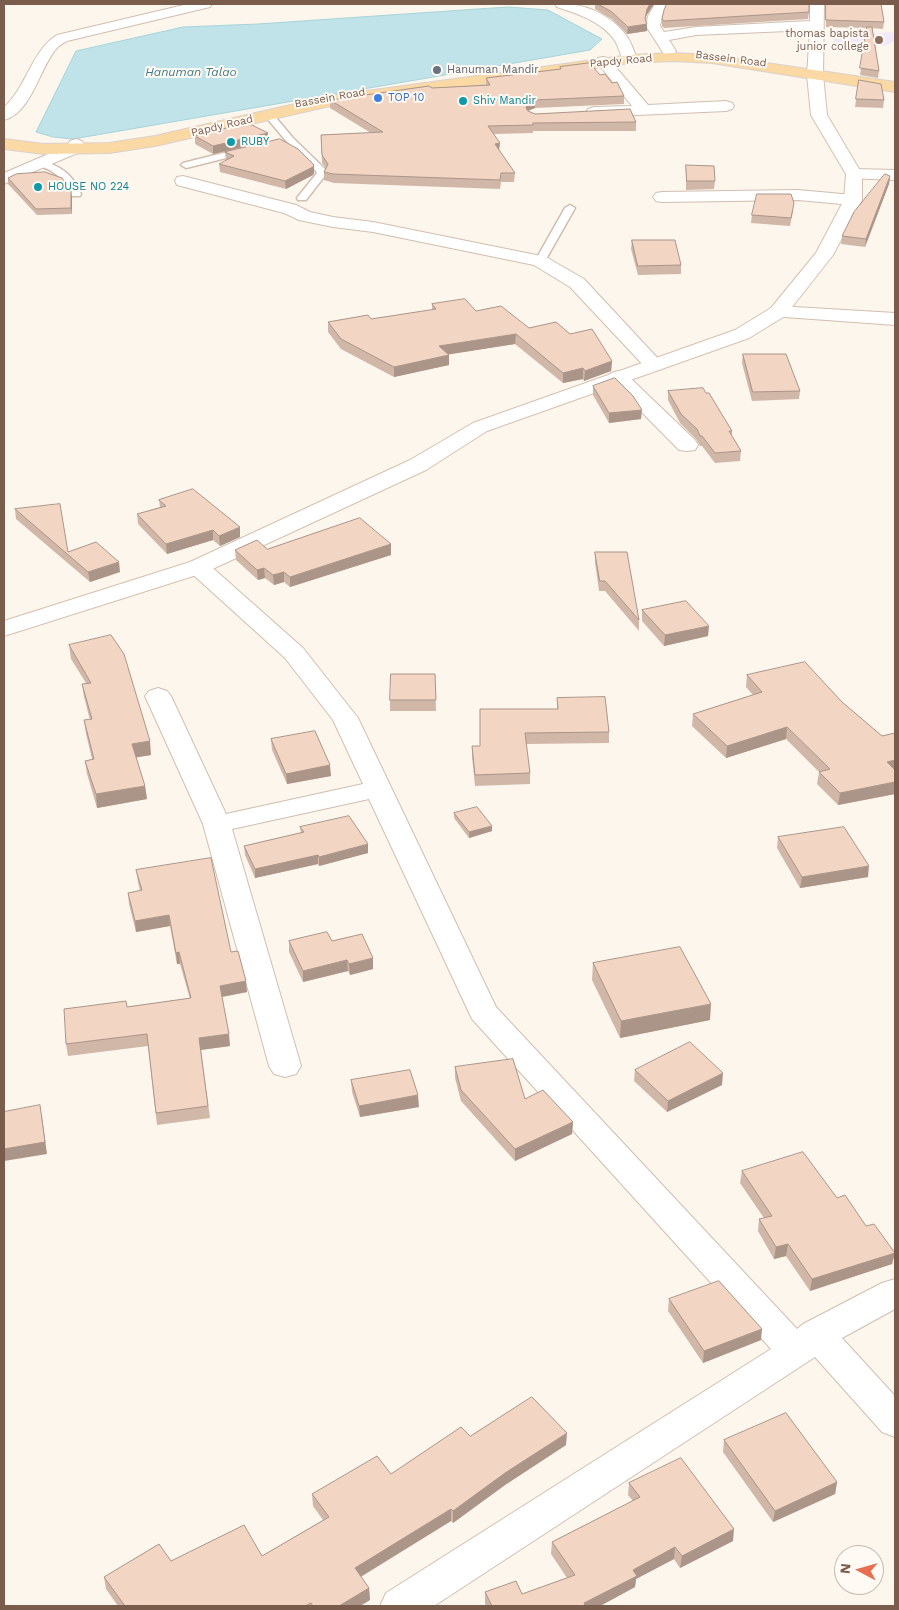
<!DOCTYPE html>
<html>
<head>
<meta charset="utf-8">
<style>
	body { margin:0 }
	#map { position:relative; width:899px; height:1610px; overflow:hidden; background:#fdf6ec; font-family:"Work Sans",sans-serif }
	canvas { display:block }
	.frame { position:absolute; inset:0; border:5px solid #7a5c4d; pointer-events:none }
	.north { position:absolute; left:834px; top:1545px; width:50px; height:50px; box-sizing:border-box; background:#fffaf3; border:1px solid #cabbb1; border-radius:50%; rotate:276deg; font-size:14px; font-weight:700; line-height:20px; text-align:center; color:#7a5c4d }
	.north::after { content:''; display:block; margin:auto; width:18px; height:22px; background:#e76f51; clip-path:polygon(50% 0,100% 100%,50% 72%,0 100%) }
</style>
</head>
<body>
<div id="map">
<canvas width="899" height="1610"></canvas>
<div class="frame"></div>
<div class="north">N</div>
</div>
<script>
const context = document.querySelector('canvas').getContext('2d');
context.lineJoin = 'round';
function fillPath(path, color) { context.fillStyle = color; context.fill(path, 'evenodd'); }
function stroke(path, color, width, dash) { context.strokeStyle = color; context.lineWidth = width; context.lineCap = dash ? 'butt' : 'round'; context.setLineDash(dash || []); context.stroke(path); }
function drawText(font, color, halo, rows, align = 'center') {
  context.font = font + ' "Work Sans",sans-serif'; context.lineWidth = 4; context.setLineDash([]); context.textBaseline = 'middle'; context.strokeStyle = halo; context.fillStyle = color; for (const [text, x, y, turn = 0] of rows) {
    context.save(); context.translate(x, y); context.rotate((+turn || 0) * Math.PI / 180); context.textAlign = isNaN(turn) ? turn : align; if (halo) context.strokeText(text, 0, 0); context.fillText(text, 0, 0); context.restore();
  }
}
const education = new Path2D(`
	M833 32 869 34 895 32V41L885 46 834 44Z`);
const water = new Path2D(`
	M508 7 548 10 602 39 590 50 73 139 53 137 36 132 76 51 183 27 258 24Z`);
const service = new Path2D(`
	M269 112 272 113 293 138 326 170 327 173 306 200H298L297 198 317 173 316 171 287 142 266 117 264 115Z
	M247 147 252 150 250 152 186 168 181 165 183 163Z
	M42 161C61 166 73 175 81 194L80 196H72C63 180 57 171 39 166L37 164Z
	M570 205 575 208 545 261 540 264 536 263 535 261 565 208Z`);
const minor = new Path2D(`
	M188 4H212L210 7 67 41C64 43 59 45 57 48 40 66 32 113 4 120V107C27 87 31 51 57 35Z
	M555 4C581 2 609 13 625 34 631 41 634 51 637 59L635 62H625C620 56 619 47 615 41 603 22 576 13 557 7Z
	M655 4H669L662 16 660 26 664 32 696 27 810 21V4H824L823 75 820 78H810L807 75 810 30 696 35 669 40 676 51 674 54H664L646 26 648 16Z
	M603 57 608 58 648 105 726 101 732 103 734 106 732 109 726 111 594 117 588 115 586 112 588 109 594 107 632 106 596 61 598 58Z
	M76 139 82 141 84 144 80 152 4 184V173L67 146 70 141Z
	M854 169 895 170V180L848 178 846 174 848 170Z
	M183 176 296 205 310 212 333 217 373 222 546 257 584 279 664 365 661 369 654 371 647 369 570 287 534 265 373 232 333 227 299 220 284 213 177 185 175 181 177 177Z
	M798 190 853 195 859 196 862 200 859 204 853 205 798 200 662 202 656 201 653 197 656 193 662 192Z
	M778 306 895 313V325L771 316 768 312 771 308Z
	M618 371 625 373 695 440 698 445 695 450 687 451 679 450 611 381 608 377 611 373Z
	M198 560 206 562 303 648 358 718 496 1007 797 1329 803 1324 882 1283 895 1279V1309L842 1338 895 1396V1437L882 1432 815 1357 434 1606H380L386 1593 771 1349 472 1019 369 799 232 829 301 1066 296 1074 285 1077 274 1074 269 1066 203 824 145 696 149 691 158 688 167 691 171 696 226 814 363 784 333 720 285 658 190 572 186 567 190 562Z`);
const secondary = new Path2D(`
	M815 70 820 72 823 75 827 115 862 174V200L833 255 785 316 749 338 487 431 426 470 206 572 4 636V621L190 562 410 460 473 423 735 330 771 308 816 253 844 200 846 174 811 115 807 75 810 72Z`);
const primary = new Path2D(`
	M673 53 712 55 895 82V92L712 63 673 61 630 63 330 106 155 146 109 153 44 154 4 149V139L44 144 109 143 155 136 330 96 630 55Z`);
const wall = new Path2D(`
	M595 4H654L646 16 645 20 647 24V31L627 34 612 19 595 9Z
	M826 4H881L884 22 883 29 872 28 879 71 878 78 860 75 867 28 826 27Z
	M809 12 808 19 664 28 662 26V19Z
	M560 67 600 75 624 96V104L535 108 528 111 535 114 636 122V131H533V133L494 134 499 150 515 173 514 182H501L500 189 334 183 324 180V172L326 168 322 163 321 135 371 133 330 108V100L432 88 486 85V78L560 69Z
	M859 80 884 100 883 108 855 107Z
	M268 133V141L213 154 195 144V136Z
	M225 152 314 165V173L313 175 286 189 220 172 219 164 226 161Z
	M686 165 715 181 714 189 686 190Z
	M890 176 889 184 865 247 841 244 842 236Z
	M8 178 72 198V214L37 215 8 184Z
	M793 211 790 226 751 223 752 215Z
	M632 240 681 265V274L638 275 631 249Z
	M432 304 476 311 529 328 570 334 612 361 611 371 584 381 583 379 563 383 515 344 449 354V365L394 377 341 349 328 332V322L371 319 432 310Z
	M743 354 800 391 799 399 752 401 742 363Z
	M593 386 641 419 609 423 593 395Z
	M668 391 732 431V436L741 451 740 461 715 463 702 446H700L696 439 680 423 668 400Z
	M159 500 240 537 220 546 213 540 167 554 138 524 137 514 160 507Z
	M15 509 68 552 120 572 90 582 16 519Z
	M267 549 391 555 290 587 284 582 274 585 265 578 258 580 236 560 235 550Z
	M595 552 639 620V631L605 591H599L595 562Z
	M642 610 708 636 664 646 642 621Z
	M69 645 151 755 136 757 145 786 147 799 97 808 87 774 85 761 92 759 86 734 84 720H90L84 697 82 684 86 683 71 659Z
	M435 674 436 711H390V700Z
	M747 675 842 702 882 736 895 733V794L838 805 817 784 819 772 786 739 726 758 692 726 693 714 753 695 746 687Z
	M557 698 609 732V743L526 744 530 773V784L475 786 472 757V746H480L557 709Z
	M271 739 331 776 287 784 272 750Z
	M454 813 492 831 469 838 454 818Z
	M300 827 368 853 319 866 318 864 255 878 245 855 244 846 301 833Z
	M778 837 868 877 800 888 777 848Z
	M136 870 231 952 247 992 222 997 230 1046 201 1050 210 1118 157 1125 148 1046 68 1056 66 1044 127 1007 190 999 180 964H177L170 926 136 932 129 904 128 893 140 891 138 882Z
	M289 941H332L373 969 350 975 348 971 303 982 289 952Z
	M593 963 710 1020 620 1038 592 980Z
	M455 1067 573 1122 572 1134 515 1161 461 1101 455 1078Z
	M635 1070 722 1085 667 1112 634 1081Z
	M351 1080 419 1107 360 1117 352 1092Z
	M742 1171 837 1198 866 1226 895 1253 892 1264 810 1291 786 1256 774 1259 758 1231 759 1219 764 1218 740 1183Z
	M669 1299 761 1340 703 1363 668 1311Z
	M470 1436 566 1445 505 1485 453 1523 451 1521 361 1577 369 1588 370 1600 360 1606H118L106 1589 104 1577 171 1561 262 1556 323 1520 313 1506 312 1494 391 1474Z
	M724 1440 837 1482 835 1494 773 1522 723 1452Z
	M629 1483 733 1541 680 1568 674 1559 636 1579 635 1587 600 1606H486L485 1604V1592L522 1594 567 1578 551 1554 552 1542 633 1501 628 1495Z`);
const shadedWall = new Path2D(`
	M650 4H654L646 16 644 24H647V31L627 34 628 27 645 19 647 9Z
	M535 100V108L527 111 526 108 528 103Z
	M268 133V141L213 154V146Z
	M500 143 499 151 495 144Z
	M314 165V173L313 175 286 189 285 181Z
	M890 176 889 184 865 247 866 239Z
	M71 191 72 198V214L71 208Z
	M516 334 515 344 439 356V346Z
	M449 355V365L394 377V367Z
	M612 361 611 371 584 381 585 371Z
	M583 368V379L563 383V373Z
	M642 410 641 419 609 423V413Z
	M240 527V537L220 546 219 536Z
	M213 530V540L167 554 166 544Z
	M391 544V555L290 587V577Z
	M119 562 120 572 90 582 88 572Z
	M264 568 265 578 258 580 257 570Z
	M284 572V582L274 585 273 575Z
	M709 626 708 636 664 646 665 635Z
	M787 727 786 739 726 758 727 746Z
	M150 741 151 755 133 758 132 744Z
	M895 760V772L887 762Z
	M330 765 331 776 287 784 286 774Z
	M895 782V794L838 805 840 793Z
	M145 786 147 799 97 808 96 794Z
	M492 826V831L469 838V832Z
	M368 844V853L319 866V857Z
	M318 855V864L255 878V869Z
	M869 866 868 877 800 888 802 877Z
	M169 915 170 926 136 932 135 921Z
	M179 952 180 964H177L176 953Z
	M373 958V969L350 975 349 964Z
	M347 960 348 971 303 982V971Z
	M246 981 247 992 221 997 220 986Z
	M711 1004 710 1020 620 1038 621 1021Z
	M229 1034 230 1046 200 1050 199 1038Z
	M723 1073 722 1085 667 1112 668 1101Z
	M418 1095 419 1107 360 1117 359 1106Z
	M42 1117 47 1154 4 1161V1149Z
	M573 1122 572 1134 515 1161V1149Z
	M788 1244 786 1256 774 1259 776 1247Z
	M895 1253 892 1264 810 1291 812 1279Z
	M762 1329 761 1340 703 1363 704 1351Z
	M567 1433 566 1445 505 1485 453 1523V1511L505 1473Z
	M837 1482 835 1494 773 1522 775 1511Z
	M451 1509V1521L355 1580V1568Z
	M734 1529 733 1541 680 1568 682 1556Z
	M675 1547 674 1559 636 1579 635 1587 600 1606H583L584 1603 633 1570Z
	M369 1588 370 1600 360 1606H339Z`);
const building = new Path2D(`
	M598 4H650L647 9 645 19 647 24 628 27 612 12Z
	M667 4H809V12L664 21 662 19 664 10Z
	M826 4H881L884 22 826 20Z
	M867 27H872L879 71 860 68Z
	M590 63 600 75 605 74 612 83 617 82 624 96 535 100 528 103 526 108 528 111 535 114 630 109 636 122 533 123V125L488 126 500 143 495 144 515 173H501L500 180 333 174 324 172 328 164 322 155 321 135 383 132 330 100 429 86 432 88 490 85 486 78 561 69 560 67Z
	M859 80 881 84 884 100 856 99Z
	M248 123 268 133 213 146 195 136Z
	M280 139 298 149 314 165 313 167 285 181 219 164 234 156 225 152Z
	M686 165 714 166 715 181H687Z
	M45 172 62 178 71 191V208L36 209 8 178 16 174Z
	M885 174 890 176 866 239 842 236 854 212Z
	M757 194H791L794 203 791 218 752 215Z
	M632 240H675L681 265 638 266Z
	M465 299 476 311 501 306 529 328 556 322 570 334 592 329 612 361 585 371 583 368 563 373 516 334 439 346 449 355 394 367 341 339 328 322 368 315 371 319 436 309 432 304Z
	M743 354H786L800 391 753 392Z
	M615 378 633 396 642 410 609 413 593 386Z
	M703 388 706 393H709L732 431H729L741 451 715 453 702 436H700L697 429 681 414 668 391Z
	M193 489 240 527 219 536 213 530 166 544 137 514 166 506 159 500Z
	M60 504 68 552 96 542 119 562 88 572 15 509Z
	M360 518 391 544 290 577 284 572 273 575 264 568 257 570 235 550 257 540 267 549Z
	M595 552H627L639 620 605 581H600Z
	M686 601 709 626 665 635 642 610Z
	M111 635 124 654 150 741 132 744 145 786 96 794 85 761 94 759 84 720 92 719 82 684 91 683 69 645Z
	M805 662 842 702 882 736 895 733V760L887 762 895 770V782L840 793 819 772 830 769 787 727 727 746 693 714 762 692 747 675Z
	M391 674H435L436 700H390Z
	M605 697 609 732 525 733 530 773 475 775 472 746H480V709H558L557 698Z
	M315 731 330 765 286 774 271 739Z
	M477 807 492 826 469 832 454 813Z
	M349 816 368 844 319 857 318 855 255 869 244 846 304 832 300 827Z
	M844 827 869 866 802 877 778 837Z
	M211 858 231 952 238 951 246 981 220 986 229 1034 199 1038 208 1106 156 1113 147 1034 66 1044 64 1009 126 1001 127 1007 191 998 179 952 176 953 169 915 135 921 128 893 142 890 136 870Z
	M327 932 332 941 362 934 373 958 349 964 347 960 303 971 289 941Z
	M680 947 711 1004 621 1021 593 963Z
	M690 1042 723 1073 668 1101 635 1070Z
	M513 1059 525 1099 543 1090 573 1122 515 1149 461 1090 455 1067Z
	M410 1070 418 1095 359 1106 351 1080Z
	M40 1105 45 1142 4 1149V1112Z
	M803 1152 837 1198 845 1195 866 1226 874 1224 895 1253 812 1279 788 1244 776 1247 759 1219 772 1216 742 1171Z
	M719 1281 762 1329 704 1351 669 1299Z
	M532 1397 567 1433 505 1473 453 1511 451 1509 355 1568 369 1588 339 1606H313L311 1603 305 1606H125L104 1577 159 1544 171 1561 244 1525 262 1556 329 1517 312 1494 377 1456 391 1474 461 1427 470 1436Z
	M786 1413 837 1482 775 1511 724 1440Z
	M681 1458 734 1529 682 1556 675 1547 633 1570 637 1576 584 1603 585 1606H492L485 1592 516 1581 522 1594 575 1575 552 1542 640 1497 629 1483Z`);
const markers = [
	[879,40,5,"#8d6e63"],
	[437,70,5,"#6b7280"],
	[378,98,5,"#3f7fe0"],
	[463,101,5,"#0f9aa8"],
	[231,142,5,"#0f9aa8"],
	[38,187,5,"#0f9aa8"]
];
const farEducationnames = [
	["thomas bapista",869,34],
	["junior college",869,47]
];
const farStreetnames = [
	["Bassein Road",731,59,7],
	["Papdy Road",621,61,-5],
	["Bassein Road",330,98,-10],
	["Papdy Road",222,126,-13]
];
const farWorshipnames = [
	["Hanuman Mandir",447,70]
];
const farShopnames = [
	["TOP 10",388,98]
];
const farCulturenames = [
	["Shiv Mandir",473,101],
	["RUBY",241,142],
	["HOUSE NO 224",48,187]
];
const farWaternames = [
	["Hanuman Talao",191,72]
];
fillPath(education, '#f3e8fa');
fillPath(water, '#bfe3e8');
stroke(water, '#a5d3da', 1);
stroke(service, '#d1beb0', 3);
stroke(minor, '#d1beb0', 2);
stroke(secondary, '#d6c0b0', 2);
stroke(primary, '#dad1cd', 2);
fillPath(service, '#fff');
fillPath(minor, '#fff');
fillPath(secondary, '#fff');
fillPath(primary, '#fbd9a5');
fillPath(wall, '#d1b7a8');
fillPath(shadedWall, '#aa9588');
fillPath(building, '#f3d5c3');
stroke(building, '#aa9588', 1);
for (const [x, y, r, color] of markers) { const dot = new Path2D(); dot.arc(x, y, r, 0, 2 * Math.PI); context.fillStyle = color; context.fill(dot); stroke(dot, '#fffaf3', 2); }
drawText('11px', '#785e54', '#fffaf3', farEducationnames, 'right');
drawText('11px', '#7a5c4d', '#fffaf3', farStreetnames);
drawText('11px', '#5b616d', '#fffaf3', farWorshipnames, 'left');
drawText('11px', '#366cbe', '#fffaf3', farShopnames, 'left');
drawText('11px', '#0d838f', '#fffaf3', farCulturenames, 'left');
drawText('italic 12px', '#437c86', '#fffaf3', farWaternames);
</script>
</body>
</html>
